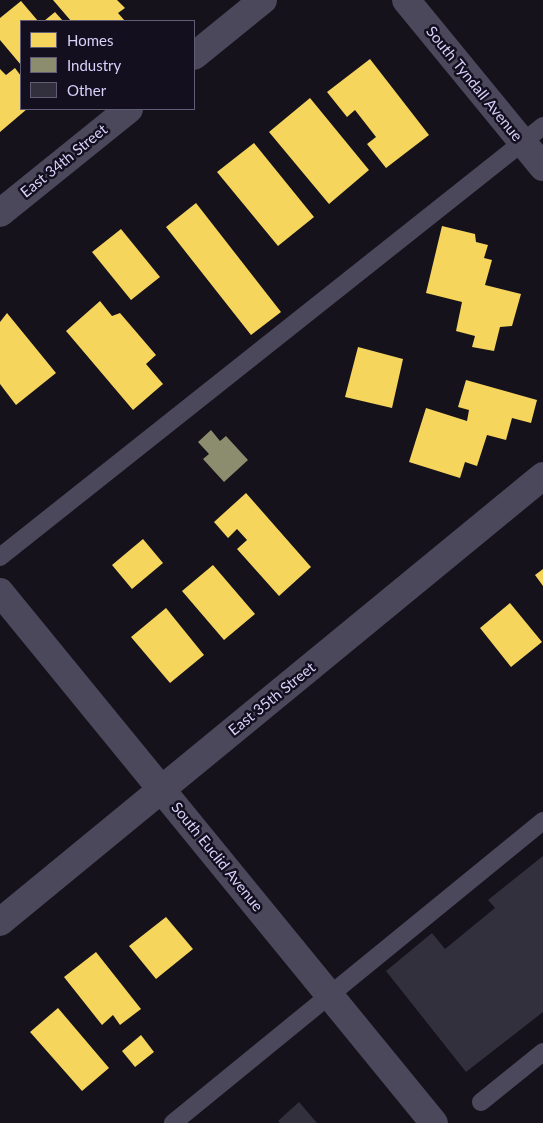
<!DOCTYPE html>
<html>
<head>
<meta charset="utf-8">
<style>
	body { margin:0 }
	#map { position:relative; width:543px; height:1123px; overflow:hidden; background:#15121c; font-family:Lato,sans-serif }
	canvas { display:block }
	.legend { position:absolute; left:20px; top:20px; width:175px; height:90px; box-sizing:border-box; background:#130f1f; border:1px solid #625d77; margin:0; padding:6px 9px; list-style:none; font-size:15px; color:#d9d1fa }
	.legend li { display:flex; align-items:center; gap:10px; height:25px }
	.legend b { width:25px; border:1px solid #625d77 }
</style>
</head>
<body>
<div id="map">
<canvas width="543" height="1123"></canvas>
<ul class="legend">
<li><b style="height:14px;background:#f6d55c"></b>Homes</li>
<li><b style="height:14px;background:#8c8c6e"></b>Industry</li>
<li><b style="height:14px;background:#33303e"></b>Other</li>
</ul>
</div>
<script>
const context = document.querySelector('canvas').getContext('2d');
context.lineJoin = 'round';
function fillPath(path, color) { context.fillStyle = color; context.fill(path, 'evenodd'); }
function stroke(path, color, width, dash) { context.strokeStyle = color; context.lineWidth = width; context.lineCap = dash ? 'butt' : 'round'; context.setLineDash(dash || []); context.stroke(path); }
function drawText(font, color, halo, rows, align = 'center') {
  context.font = font + ' Lato,sans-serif'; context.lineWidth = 5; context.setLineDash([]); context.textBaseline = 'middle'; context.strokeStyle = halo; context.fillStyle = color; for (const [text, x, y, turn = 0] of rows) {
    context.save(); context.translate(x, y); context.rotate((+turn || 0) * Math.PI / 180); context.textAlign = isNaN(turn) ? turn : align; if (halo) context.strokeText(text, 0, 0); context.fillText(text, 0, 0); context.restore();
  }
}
const homes = new Path2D(`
	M53 0H117L125 8 118 13 125 21H71Z
	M21 1 38 21H21V65L0 40V18Z
	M55 12 63 21H44Z
	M370 59 429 135 386 168 367 144 376 137 355 110 347 117 327 92Z
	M15 68 21 76V109H27L0 132V69L6 75Z
	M310 98 369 170 329 204 269 132Z
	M254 143 314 217 278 246 217 172Z
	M196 203 281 312 251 335 166 227Z
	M442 226 475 234 476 242 488 245 484 258 492 260 485 285 521 294 512 326 500 327 494 351 472 347 475 336 456 331 462 302 426 293Z
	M121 229 160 277 131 300 92 252Z
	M100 301 112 316 120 313 156 355 146 364 163 384 133 410 66 331Z
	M7 313 56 373 16 405 0 384V322Z
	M358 347 403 359 392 408 345 397Z
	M466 380 537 400 531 423 512 418 506 440 487 435 477 466 465 462 460 478 409 462 426 408 467 421 469 410 458 407Z
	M246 493 311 567 279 596 237 549 247 540 237 529 228 538 214 522Z
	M143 539 163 563 132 589 112 565Z
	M213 565 255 614 224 640 182 591Z
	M543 569V586L535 575Z
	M510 603 542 642 511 667 480 628Z
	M166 608 204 655 170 683 131 637Z
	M166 917 193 949 156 979 129 946Z
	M96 952 141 1009 120 1025 113 1015 102 1025 64 977Z
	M58 1008 109 1068 82 1091 30 1032Z
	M141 1035 154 1052 135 1067 122 1051Z`);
const industry = new Path2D(`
	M211 430 220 441 226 436 248 460 224 482 203 459 209 454 198 442Z`);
const building = new Path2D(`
	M543 856V1012L466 1072 386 971 432 933 445 949 495 908 488 900Z
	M299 1102 317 1123H280L278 1121Z`);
const lane = new Path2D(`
	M0 557 543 126
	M481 1102 543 1052
	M173 1123 543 821`);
const street = new Path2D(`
	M406 0 543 167
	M194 56 263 0
	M0 213 129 109
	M0 592 434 1123
	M0 922 543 476`);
const streetNames = [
	["South Tyndall Avenue",474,84,51],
	["East 34th Street",64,161,-39],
	["East 35th Street",272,699,-39],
	["South Euclid Avenue",217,857,51]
];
fillPath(homes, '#f6d55c');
fillPath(industry, '#8c8c6e');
fillPath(building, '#33303e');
stroke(lane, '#4b485b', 18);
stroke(street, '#4b485b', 28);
drawText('15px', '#d9d1fa', '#130f1f', streetNames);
</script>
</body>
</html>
